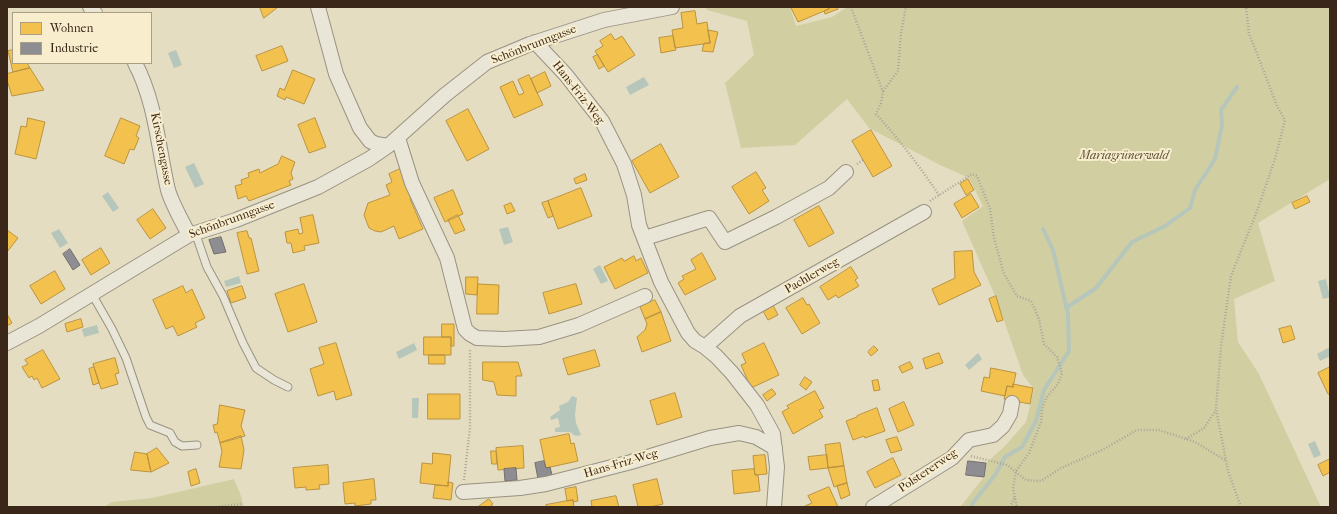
<!DOCTYPE html>
<html>
<head>
<meta charset="utf-8">
<style>
	body { margin:0 }
	#map { position:relative; width:1337px; height:514px; overflow:hidden; background:#e5ddc1; font-family:"IM FELL French Canon",serif }
	canvas { display:block }
	.frame { position:absolute; inset:0; border:8px solid #3a271a; pointer-events:none }
	.legend { position:absolute; left:12px; top:12px; width:140px; height:52px; box-sizing:border-box; background:#f8eecd; border:1px solid #ac9e85; margin:0; padding:5px 7px; list-style:none; font-size:12px; color:#3a271a }
	.legend li { display:flex; align-items:center; gap:8px; height:20px }
	.legend b { width:20px; border:1px solid #ac9e85 }
</style>
</head>
<body>
<div id="map">
<canvas width="1337" height="514"></canvas>
<div class="frame"></div>
<ul class="legend">
<li><b style="height:11px;background:#f2c14e"></b>Wohnen</li>
<li><b style="height:11px;background:#8d8d92"></b>Industrie</li>
</ul>
</div>
<script>
const context = document.querySelector('canvas').getContext('2d');
context.lineJoin = 'round';
function fillPath(path, color) { context.fillStyle = color; context.fill(path, 'evenodd'); }
function stroke(path, color, width, dash) { context.strokeStyle = color; context.lineWidth = width; context.lineCap = dash ? 'butt' : 'round'; context.setLineDash(dash || []); context.stroke(path); }
function drawText(font, color, halo, rows, align = 'center') {
  context.font = font + ' "IM FELL French Canon",serif'; context.lineWidth = 4; context.setLineDash([]); context.textBaseline = 'middle'; context.strokeStyle = halo; context.fillStyle = color; for (const [text, x, y, turn = 0] of rows) {
    context.save(); context.translate(x, y); context.rotate((+turn || 0) * Math.PI / 180); context.textAlign = isNaN(turn) ? turn : align; if (halo) context.strokeText(text, 0, 0); context.fillText(text, 0, 0); context.restore();
  }
}
const green = new Path2D(`
	M705 7H790L796 26 832 17 847 7H1330V179L1258 223 1275 281 1234 299 1238 342 1259 374 1321 507H960L984 477 986 463 1004 447 1026 422 1034 389 1023 375 996 298 962 221 983 206 969 178 940 165 869 128 847 99 795 145 741 148 725 83 754 55 747 21 707 10Z
	M234 479 240 493 244 507H104L112 502 152 498Z`);
const water = new Path2D(`
	M176 50 182 65 174 68 168 53Z
	M644 77 649 85 630 95 626 87Z
	M194 163 204 184 195 188 185 167Z
	M108 192 119 208 113 212 102 196Z
	M508 227 513 242 504 245 499 229Z
	M59 229 68 243 60 248 51 233Z
	M600 265 608 281 601 284 593 269Z
	M239 276 241 283 226 287 224 281Z
	M1326 279 1330 297 1323 299 1318 281Z
	M97 325 99 333 84 337 82 329Z
	M414 343 417 350 399 359 396 352Z
	M1330 347V356L1320 361 1317 354Z
	M978 353 982 359 969 370 965 365Z
	M572 396 577 398 575 415 576 423 581 435C575 437 574 435 570 432H555V428L560 427 558 418 551 420 550 417 560 410 559 406 568 402Z
	M412 398H419L418 418H412Z
	M1315 441 1321 455 1314 458 1308 444Z`);
const homes = new Path2D(`
	M260 7H278L264 18Z
	M793 7H828L829 9 798 22 791 8Z
	M828 7H837L838 9 825 14 824 11 829 9Z
	M695 11 697 24 707 22 710 43 675 48 672 30 683 28 681 13Z
	M708 30 718 32 713 52 702 51 704 43H710Z
	M611 34 615 40 622 36 635 55 608 72 595 51 603 46 600 41Z
	M673 36 676 50 661 53 659 38Z
	M282 46 288 61 262 71 256 56Z
	M13 50V63H27L30 68 13 72 8 51Z
	M598 55 604 66 599 69 593 57Z
	M30 68 44 90 12 96 7 80V74Z
	M293 70 315 79 304 104 286 97 285 100 277 96 280 88 284 90Z
	M545 72 551 86 537 93 531 79Z
	M529 75 543 105 514 118 500 87 513 81 519 95 524 93 518 80Z
	M468 109 489 149 467 161 446 121Z
	M28 118 45 122 36 159 15 154 21 126 26 127Z
	M121 118 140 126 136 136 139 138 134 150 130 149 124 164 105 156Z
	M315 118 326 147 309 153 298 125Z
	M871 130 892 166 873 177 852 141Z
	M661 144 679 177 650 193 632 161Z
	M282 156 295 162 291 173 293 179 289 181 291 185 249 201 246 196 238 199 235 186 242 184 241 180 249 177 248 173 259 169 260 173 278 164Z
	M400 169 413 197 410 199 423 229 399 239 394 226 381 232 375 231 369 228 364 215 368 203 390 195 386 185 392 182 389 174Z
	M756 172 766 188 762 190 769 201 749 214 732 187Z
	M585 174 587 180 576 184 574 179Z
	M968 179 974 190 966 195 960 184Z
	M581 188 592 216 558 229 548 201Z
	M453 190 463 214 445 222 434 198Z
	M971 194 979 207 962 218 954 204Z
	M1307 196 1310 202 1295 209 1292 203Z
	M548 201 553 216 548 218 542 203Z
	M511 203 515 211 507 214 504 206Z
	M819 206 834 233 809 247 794 220Z
	M153 209 166 228 150 239 137 220Z
	M313 215 319 243 304 246 305 250 293 253 291 243H287L285 232 298 229 299 234 303 233 300 218Z
	M458 215 465 230 455 234 448 220Z
	M7 230 18 238 7 252Z
	M247 231 249 238H251L259 271 247 274 237 233Z
	M101 248 110 263 91 275 82 260Z
	M972 251 974 272 981 285 939 305 932 289 955 278 954 252Z
	M702 253 716 279 685 295 678 283 684 279 682 276 696 269 691 260Z
	M634 256 636 261 641 258 648 273 615 289 604 267 622 258 624 261Z
	M851 267 858 278 855 280 859 286 838 298 836 295 828 300 820 287Z
	M55 271 65 289 41 304 30 286Z
	M466 277H478L477 295 466 294Z
	M304 284 317 322 288 332 275 294Z
	M478 284 499 285 498 314H477Z
	M576 284 582 304 549 314 543 293Z
	M183 286 186 293 192 289 205 318 195 323 197 327 178 336 173 326 166 329 153 300Z
	M242 286 246 298 231 303 227 291Z
	M996 296 1003 320 997 322 989 299Z
	M803 298 807 305 809 304 820 323 802 334 786 308Z
	M655 300 661 312 645 319 640 307Z
	M773 305 778 315 768 320 763 311Z
	M661 312 671 341 642 352 637 337 645 330 647 324 645 319Z
	M7 314 12 323 7 326Z
	M81 319 83 327 67 332 65 324Z
	M442 324H454V346H451V337H442Z
	M1291 326 1295 339 1283 343 1279 329Z
	M424 337H451V355H424Z
	M336 343 352 395 336 400 334 391 318 396 310 369 324 364 319 348Z
	M764 343 779 375 751 388 741 365 746 363 742 354Z
	M874 346 878 350 871 356 868 352Z
	M43 350 60 379 42 388 37 378 34 380 32 376 29 378 22 367 28 364 25 360Z
	M595 350 600 366 568 375 563 359Z
	M939 353 943 363 926 369 923 359Z
	M429 355H445V364H429Z
	M115 358 119 373 115 374 118 384 101 389 93 364Z
	M483 362H518L522 376H516V396L497 395 494 382 483 380Z
	M910 362 913 368 902 373 899 367Z
	M94 367 99 383 93 385 89 369Z
	M1330 367V394H1328L1318 373Z
	M991 368 1016 373 1013 387 1007 386 1005 396 981 391 984 377 989 378Z
	M805 377 812 382 806 390 800 385Z
	M878 380 880 390 874 391 872 381Z
	M1013 384 1033 388 1030 404 1004 399 1007 386 1013 387Z
	M772 389 776 394 767 401 763 395Z
	M815 391 824 408 819 410 823 417 793 434 782 412 789 408 787 406Z
	M675 393 682 417 657 425 650 401Z
	M428 394H460V419H428Z
	M904 402 914 425 898 432 889 409Z
	M220 405 245 410 241 426 245 436 220 443 217 432 215 433 213 425 217 424Z
	M877 408 885 431 865 438 864 436 853 440 846 421 857 417V416Z
	M569 434 571 444 574 443 578 461 546 468 540 440Z
	M241 436 244 450 241 469 219 467 222 451 220 443Z
	M897 437 902 450 891 453 886 440Z
	M840 443 844 466 828 468 825 445Z
	M523 446 524 468 498 470 496 448Z
	M157 448 169 463 151 472 147 454Z
	M491 451H496L497 464H492Z
	M135 452 147 454 151 472 131 470Z
	M433 453 451 455 448 486 420 483 422 463 432 464Z
	M765 455 767 474 755 475 753 456Z
	M827 455 828 468 810 470 808 457Z
	M893 458 901 475 875 488 867 472Z
	M1330 459V472L1323 476 1318 465Z
	M328 465 329 484 319 485 320 489 306 490V487L295 488 293 468Z
	M844 466 847 483 834 487 828 468Z
	M196 469 200 483 191 486 188 472Z
	M754 469 755 475H758L760 491 734 494 732 471Z
	M374 479 376 500H371V504L355 506V503L345 504 343 483Z
	M657 479 663 504 650 507H638L633 485Z
	M448 482 453 483 451 500 433 498 435 485 448 486Z
	M847 483 850 495 841 499 837 486Z
	M576 487 578 501 573 502V500L567 501 565 489Z
	M829 487 838 507H806L805 506 812 503 808 496Z
	M616 496 619 507H592L591 501Z
	M489 499 493 504 491 505 493 507H478Z
	M573 500 574 507H547L546 505Z`);
const industry = new Path2D(`
	M221 237 226 252 214 254 209 240Z
	M70 249 80 265 73 270 63 254Z
	M544 461 546 468 550 467 552 475 538 479 535 463Z
	M968 461 986 463 984 477 966 475Z
	M516 468 517 480 505 481 504 469Z`);
const stream = new Path2D(`
	M1066 308 1096 288 1132 242 1165 226 1190 208 1195 190 1215 159 1222 125 1221 110 1237 87
	M971 507 972 504 995 475 1005 457 1022 447 1036 421 1044 390 1069 351 1068 314 1053 250 1043 229`);
const path = new Path2D(`
	M851 7 883 92 881 103 876 114C899 139 920 167 939 195
	M883 91 898 71 901 33 906 7
	M857 164 863 160
	M930 201 972 174 977 176 990 209 994 238 1004 274 1017 296 1031 301 1039 319 1044 344 1057 357 1062 373 1058 384 1046 398 1042 409 1041 422 1029 453 1016 471 1013 489 1017 507
	M1186 439 1204 428 1216 410
	M971 456 1007 465 1026 480 1041 481 1061 468 1102 450 1137 430H1159L1195 442 1225 460
	M464 480 470 428V349
	M216 507 241 504
	M1010 507 1015 497
	M1241 507 1228 471 1216 409 1221 346 1231 276 1257 211 1275 159 1285 120 1277 106 1258 56 1249 34 1246 7`);
const lane = new Path2D(`
	M195 232 207 267 223 296 243 343 256 368 274 380 288 387
	M92 294 112 329 126 358 146 417 150 425 170 433 175 442 182 446 197 445`);
const street = new Path2D(`
	M90 7 95 13
	M318 7 336 74 360 128 370 141 376 144 388 146
	M535 42 566 75 602 121 624 164 634 195 639 225 661 282 688 333 695 341 705 347 716 356 732 373 757 405 773 434 777 467 774 507
	M135 63C156 103 158 147 168 190 172 204 182 221 189 235
	M398 138 412 183 447 258 465 329 470 334 477 338 504 339 539 337 579 325 645 296
	M645 238 709 218 725 242 776 217 829 188 846 172
	M7 343 39 326 189 235 236 220 318 187 369 159 388 146 445 95 487 62 530 44 604 20 672 7
	M705 347 740 316 924 212
	M463 492 520 488 546 484 631 462 710 438 739 433 756 437 775 448
	M873 507 952 458 969 440 993 435 1003 426 1010 414 1012 403`);
const streetNames = [
	["Schönbrunngasse",534,45,-21],
	["Hans-Friz-Weg",578,93,52],
	["Kirschengasse",161,149,79],
	["Schönbrunngasse",232,220,-20],
	["Pachlerweg",812,276,-30],
	["Hans-Friz-Weg",621,464,-16],
	["Polstererweg",928,471,-34]
];
const parkNames = [
	["Mariagrünerwald",1124,156]
];
fillPath(green, '#d1cfa2');
fillPath(water, '#b6c6bb');
fillPath(homes, '#f2c14e');
stroke(homes, '#bb933e', 1);
fillPath(industry, '#8d8d92');
stroke(industry, '#746e6e', 1);
stroke(stream, '#b6c6bb', 4);
stroke(lane, '#999281', 9);
stroke(street, '#999281', 16);
stroke(path, '#aaa499', 2.5, [1, 2]);
stroke(lane, '#e9e6d7', 7);
stroke(street, '#e9e6d7', 14);
drawText('12px', '#3a271a', '#f8eecd', streetNames);
drawText('italic 12px', '#5c4e36', '#f8eecd', parkNames);
</script>
</body>
</html>
